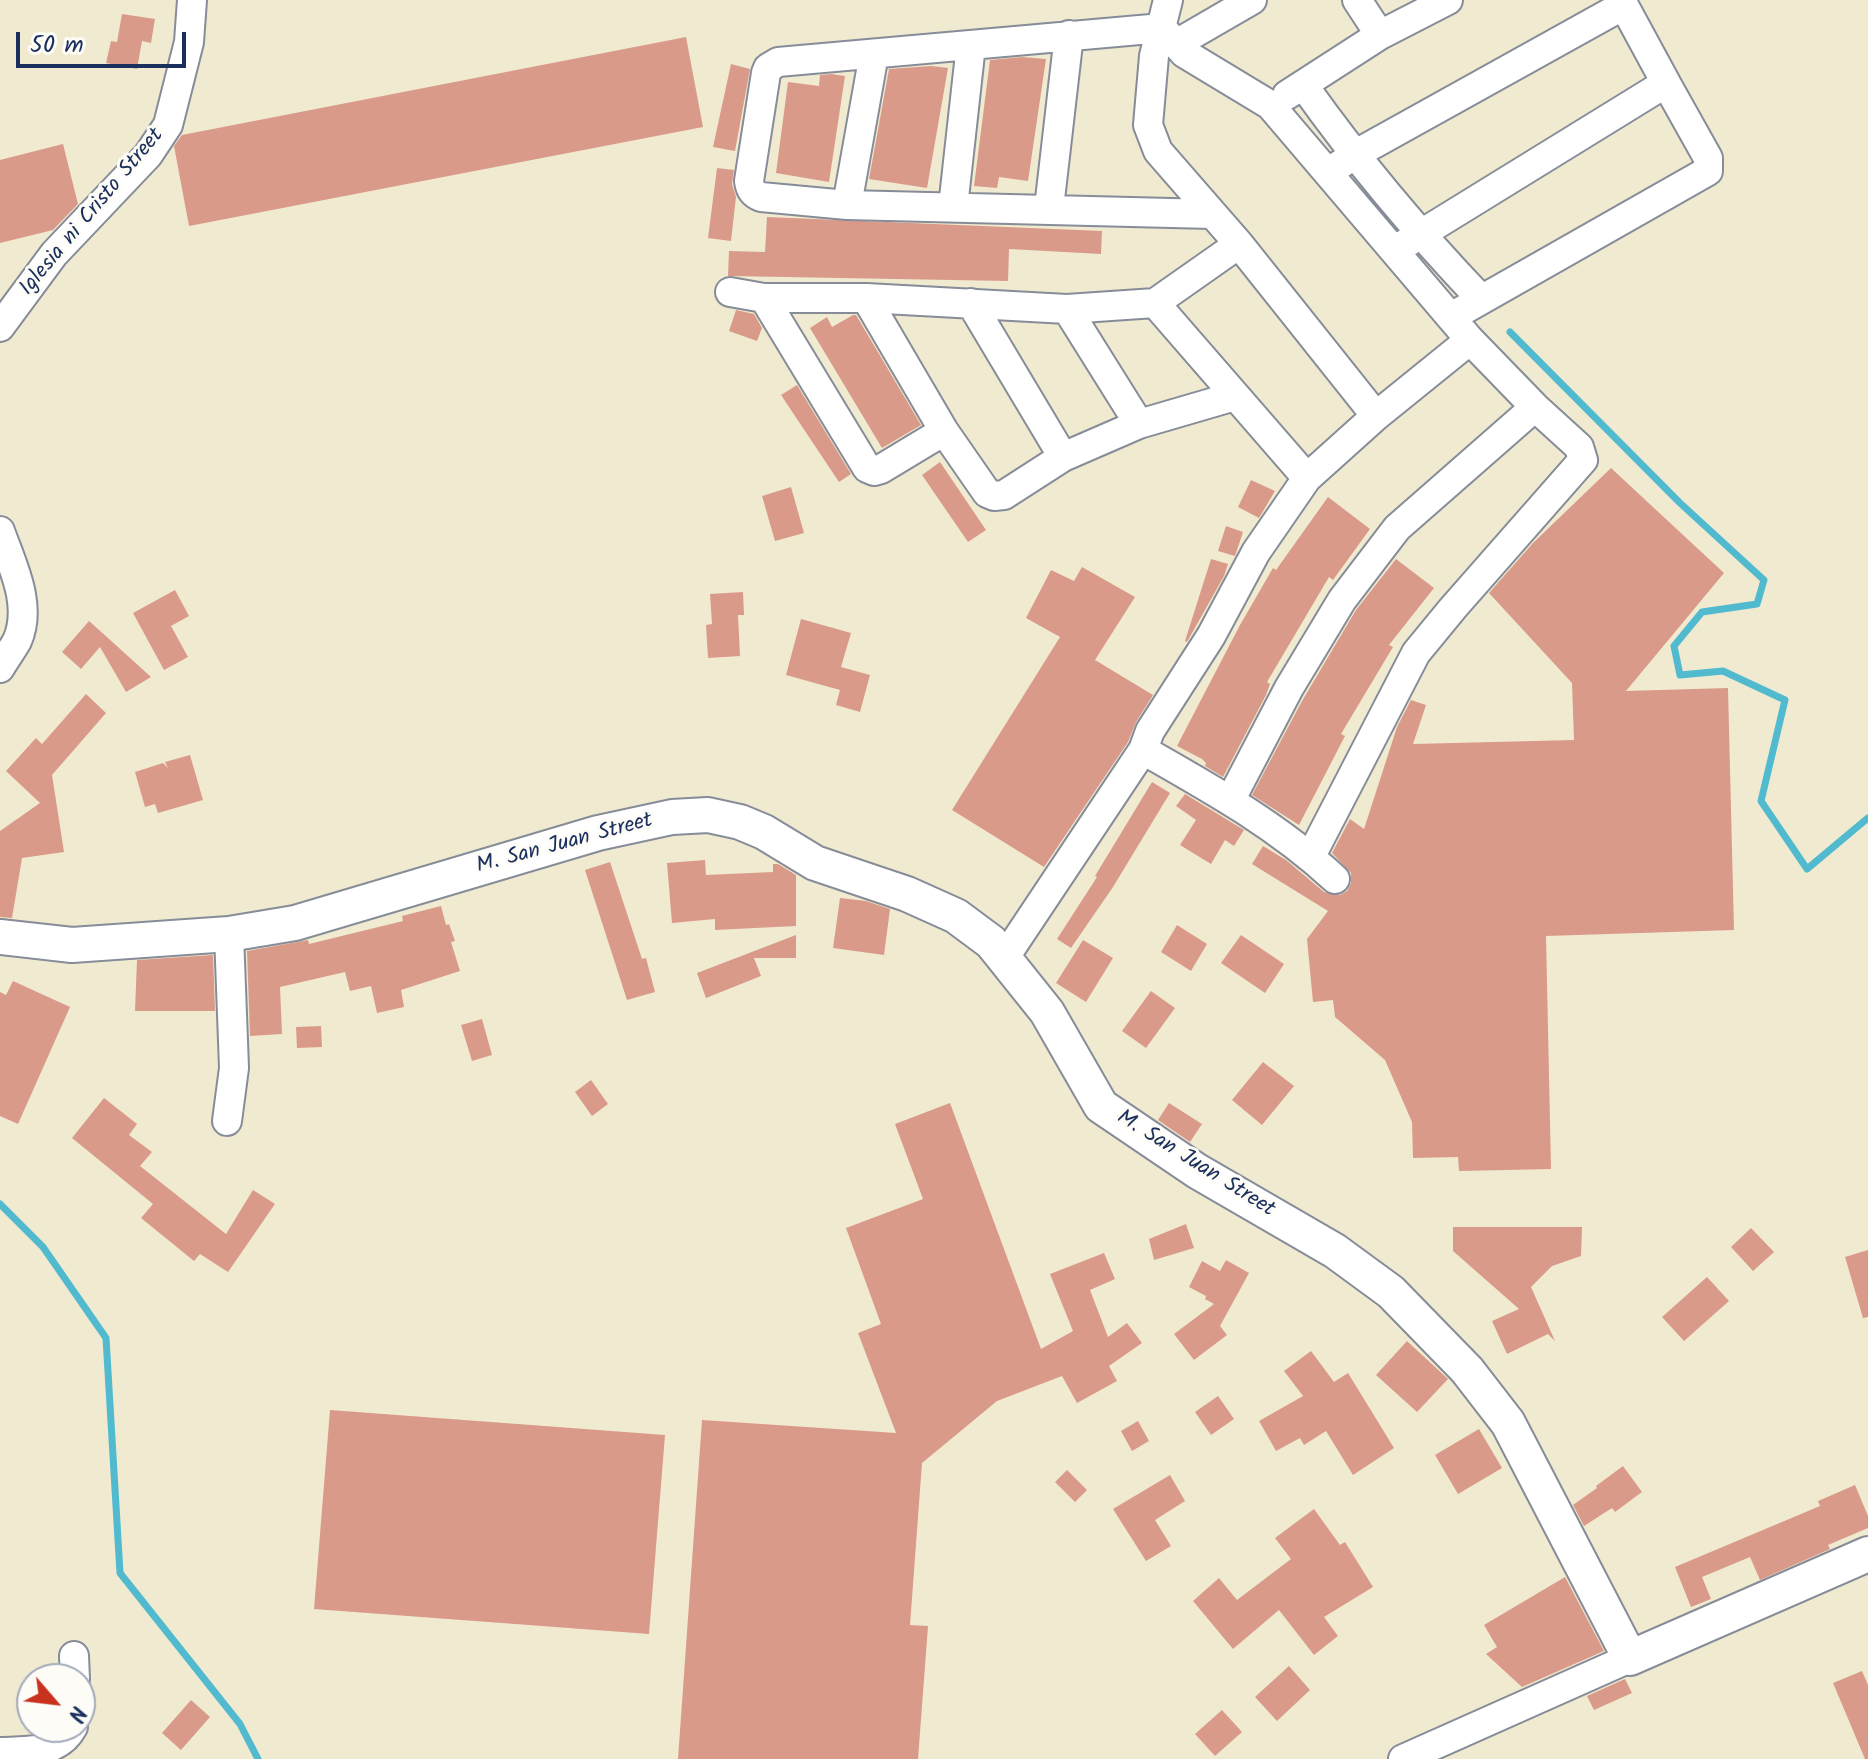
<!DOCTYPE html>
<html>
<head>
<meta charset="utf-8">
<style>
	body { margin:0 }
	#map { position:relative; width:1868px; height:1759px; overflow:hidden; background:#f0ead1; font-family:Kalam,sans-serif }
	canvas { display:block }
	.north { position:absolute; left:16px; top:1663px; width:80px; height:80px; box-sizing:border-box; background:#fdfcf7; border:2px solid #a3aaba; border-radius:50%; rotate:118deg; font-size:22px; font-weight:700; line-height:32px; text-align:center; color:#1b2f5e }
	.north::after { content:''; display:block; margin:auto; width:28px; height:36px; background:#c8321e; clip-path:polygon(50% 0,100% 100%,50% 72%,0 100%) }
	.scale { position:absolute; left:16px; top:32px; width:170px; height:36px; box-sizing:border-box; border:4px solid #1b2f5e; border-top:0; padding-left:10px; font-size:24px; line-height:28px; white-space:nowrap; color:#1b2f5e; -webkit-text-stroke:6px #fdfcf7; paint-order:stroke }
</style>
</head>
<body>
<div id="map">
<canvas width="1868" height="1759"></canvas>
<div class="north">N</div>
<div class="scale">50 m</div>
</div>
<script>
const context = document.querySelector('canvas').getContext('2d');
context.lineJoin = 'round';
function stroke(path, color, width, dash) { context.strokeStyle = color; context.lineWidth = width; context.lineCap = dash ? 'butt' : 'round'; context.setLineDash(dash || []); context.stroke(path); }
function fillPath(path, color) { context.fillStyle = color; context.fill(path, 'evenodd'); }
function drawText(font, color, halo, rows, align = 'center') {
  context.font = font + ' Kalam,sans-serif'; context.lineWidth = 6; context.setLineDash([]); context.textBaseline = 'middle'; context.strokeStyle = halo; context.fillStyle = color; for (const [text, x, y, turn = 0] of rows) {
    context.save(); context.translate(x, y); context.rotate((+turn || 0) * Math.PI / 180); context.textAlign = isNaN(turn) ? turn : align; if (halo) context.strokeText(text, 0, 0); context.fillText(text, 0, 0); context.restore();
  }
}
const stream = new Path2D(`
	M1510 332 1680 503 1764 580 1757 604 1702 612 1674 646 1680 675 1723 671 1785 700 1761 801 1807 869 1868 818
	M0 1204 43 1247 106 1338 120 1573 240 1724 258 1759`);
const building = new Path2D(`
	M122 14 155 19 151 43 142 41 137 69 106 63 111 41 117 42Z
	M686 37 703 127 189 226 174 146 182 135Z
	M1022 57 1046 59 1028 181 999 177 997 188 974 186 990 60Z
	M731 64 750 69 735 151 713 147Z
	M931 66 948 68 927 188 869 179 889 69Z
	M831 74 845 76 829 182 776 173 788 82 819 86 820 75Z
	M63 144 78 204 53 230 0 243V160Z
	M717 168 734 170 732 184 736 197 731 241 708 238Z
	M767 217 1102 231 1101 254 1009 249 1008 281 728 276 729 251 765 252Z
	M736 310 754 314 762 328 757 341 729 331Z
	M853 315H856L921 425 882 448 810 328 827 317 832 327Z
	M797 385 851 474 839 482 781 395Z
	M940 462 986 530 968 542 922 475Z
	M1611 468 1724 573 1626 691 1728 688 1734 930 1546 936 1551 1169 1459 1171 1458 1157 1413 1158 1412 1122 1385 1060 1335 1017 1333 1000 1313 1002 1307 939 1328 911 1252 864 1263 846 1286 860 1324 892 1340 895 1347 891 1351 883V873L1332 853 1350 819 1364 829 1397 727 1411 700 1426 705 1413 744 1574 740 1572 683 1489 593 1533 543Z
	M1251 480 1275 491 1259 518 1238 507Z
	M791 487 804 533 775 541 762 496Z
	M1328 497 1370 529 1333 580 1329 577 1267 682 1270 684 1266 695 1223 777 1205 766 1206 763 1202 759 1177 746 1240 625 1273 568 1276 570Z
	M1226 526 1243 532 1235 556 1218 551Z
	M1211 559 1228 564 1224 576 1187 642 1185 641Z
	M1396 559 1434 588 1389 645 1393 647 1341 734 1345 736 1299 825 1252 795 1302 701 1356 610Z
	M1082 567 1135 597 1095 660 1153 695 1136 722 1128 742 1044 867 952 810 1060 637 1026 618 1051 570 1074 581Z
	M175 590 189 616 171 626 188 657 164 670 133 613Z
	M743 592 744 615H738L740 656 708 658 706 625 712 624 710 594Z
	M801 619 851 633 841 667 870 675 860 712 836 705 840 690 786 675Z
	M89 621 108 638 151 677 126 692 100 647 81 669 62 652Z
	M86 694 106 713 52 775 64 852 22 858 12 918 0 917V831L40 803 6 771 36 738 42 744Z
	M190 755 203 800 158 813 155 804 145 807 135 772 163 763 168 768 165 762Z
	M1152 782 1170 793 1113 887 1071 948 1057 939 1097 877 1095 876Z
	M1185 794 1244 830 1234 846 1225 840 1211 864 1180 845 1196 820 1176 806Z
	M705 860 706 875 773 872V864H778L796 875V926L715 930V919L672 923 667 863Z
	M610 862 642 959 646 958 655 992 627 1000 585 870Z
	M840 898 866 901 890 909 884 955 833 948Z
	M441 906 446 925 449 924 455 941 451 942 460 971 401 990 404 1007 377 1013 371 986 350 991 345 972 280 987 282 1034 250 1036 247 951 308 940 309 944 403 921 402 916Z
	M1177 925 1207 944 1191 971 1161 952Z
	M796 935V958H754L761 976 706 998 697 973Z
	M1241 935 1284 964 1265 993 1221 963Z
	M1083 940 1113 958 1086 1002 1056 983Z
	M213 955 215 1011H135L137 960Z
	M13 981 70 1007 18 1124 0 1116V992L6 995Z
	M1151 991 1175 1008 1146 1048 1122 1031Z
	M482 1019 492 1055 472 1061 461 1025Z
	M321 1026 322 1047 297 1048 296 1027Z
	M1263 1062 1294 1086 1262 1125 1232 1100Z
	M591 1080 608 1104 592 1116 575 1092Z
	M104 1098 137 1124 129 1135 152 1152 140 1166 226 1234 253 1190 275 1204 228 1272 200 1254 194 1261 141 1218 153 1204 72 1138Z
	M950 1103 1041 1349 1073 1331 1050 1274 1104 1253 1115 1279 1090 1290 1108 1337 1127 1323 1142 1343 1109 1366 1117 1381 1077 1403 1062 1376 997 1401 922 1463 910 1625 928 1626 918 1759H678L702 1420 896 1433 858 1333 881 1324 846 1228 923 1199 895 1124Z
	M1169 1103 1202 1124 1190 1142 1158 1120Z
	M1186 1224 1194 1248 1154 1260 1149 1239Z
	M1453 1227H1582L1581 1256 1552 1266 1531 1287 1555 1341 1548 1334 1507 1354 1492 1321 1519 1309 1453 1251Z
	M1751 1228 1774 1252 1753 1271 1731 1247Z
	M1868 1250V1317L1863 1318 1845 1257Z
	M1226 1260 1249 1273 1220 1326 1227 1335 1194 1360 1174 1334 1214 1304 1205 1299 1206 1296 1189 1287 1202 1261 1220 1271Z
	M1707 1277 1729 1301 1684 1341 1662 1317Z
	M1407 1341 1448 1379 1417 1412 1376 1375Z
	M1311 1351 1334 1382 1348 1373 1394 1448 1353 1475 1326 1431 1304 1445 1300 1438 1276 1451 1259 1421 1303 1396 1284 1371Z
	M1218 1396 1234 1419 1211 1435 1195 1412Z
	M330 1410 665 1435 649 1634 314 1609Z
	M1138 1421 1149 1441 1132 1451 1121 1431Z
	M1479 1429 1502 1468 1458 1494 1435 1455Z
	M1623 1466 1642 1492 1615 1512 1612 1508 1584 1526 1573 1505 1597 1488 1596 1486Z
	M1067 1470 1087 1490 1075 1502 1055 1482Z
	M1170 1475 1185 1501 1155 1520 1171 1546 1146 1561 1113 1509Z
	M1855 1485 1868 1516V1528L1828 1545 1830 1549 1760 1580 1750 1557 1702 1577 1711 1599 1691 1607 1675 1567 1820 1506 1818 1501Z
	M1314 1509 1340 1545 1345 1542 1373 1587 1324 1617 1338 1636 1314 1655 1279 1610 1233 1649 1193 1601 1219 1578 1237 1600 1291 1559 1275 1538Z
	M1565 1577 1604 1651 1522 1687 1486 1654 1497 1647 1484 1625Z
	M1289 1666 1310 1690 1277 1721 1255 1697Z
	M1862 1671 1868 1685V1759H1865L1833 1683Z
	M1625 1679 1632 1693 1594 1710 1587 1696Z
	M191 1700 210 1717 181 1750 162 1733Z
	M1222 1710 1242 1732 1215 1756 1195 1734Z`);
const minor = new Path2D(`
	M1168 0 1154 56 1148 125 1158 151 1239 244 1376 416
	M1357 0 1380 35
	M1176 44 1252 0
	M1304 86C1358 162 1417 232 1481 299
	M1287 95 1380 35 1448 0
	M1329 172 1354 155 1624 5
	M847 205 874 54
	M953 207 971 45
	M1049 208 1069 35
	M1395 250 1666 83 1621 0
	M730 292 764 298
	M866 298 944 431 987 493 994 496 1004 495 1063 457 1139 424 1235 396
	M971 303 1063 457
	M1155 303 1307 478
	M1067 309 1139 424
	M1451 317 1708 171V158L1666 83
	M0 327 54 254 148 155 168 125 189 42 192 0
	M944 431 881 469 874 471 867 468 764 298H866L1067 309 1155 303 1239 244
	M0 531C12 565 33 605 17 641 12 650 5 659 0 668
	M1143 750C1210 788 1278 826 1335 879
	M1231 799 1289 688 1342 600 1397 528 1535 407
	M1311 856 1416 653 1453 608 1583 460 1579 447 1535 407 1470 340
	M1005 957 1143 750 1150 731 1211 636 1256 552 1307 478 1376 416 1470 340 1270 105 1184 53 1162 28 778 62 768 68 766 73 749 181C750 190 753 194 761 197L847 205 1212 214
	M227 1121 234 1068 229 934
	M74 1656 75 1679
	M0 1752C28 1750 58 1755 73 1727
	M1403 1759 1630 1658`);
const tertiary = new Path2D(`
	M0 937 72 945 229 934 295 923 598 833 672 817 708 815 740 822 764 832 815 863 907 894 956 916 991 942 1047 1012 1101 1106 1197 1171 1335 1251 1391 1292 1467 1370 1508 1423 1630 1658 1868 1554`);
const streetNames = [
	["Iglesia ni Cristo Street",93,213,-50],
	["M. San Juan Street",565,845,-15],
	["M. San Juan Street",1195,1165,32]
];
stroke(stream, '#52bacf', 7);
fillPath(building, '#da9a8a');
stroke(minor, '#868c98', 32);
stroke(tertiary, '#868c98', 38);
stroke(minor, '#fff', 28);
stroke(tertiary, '#fff', 34);
drawText('22px', '#1b2f5e', '#fdfcf7', streetNames);
</script>
</body>
</html>
